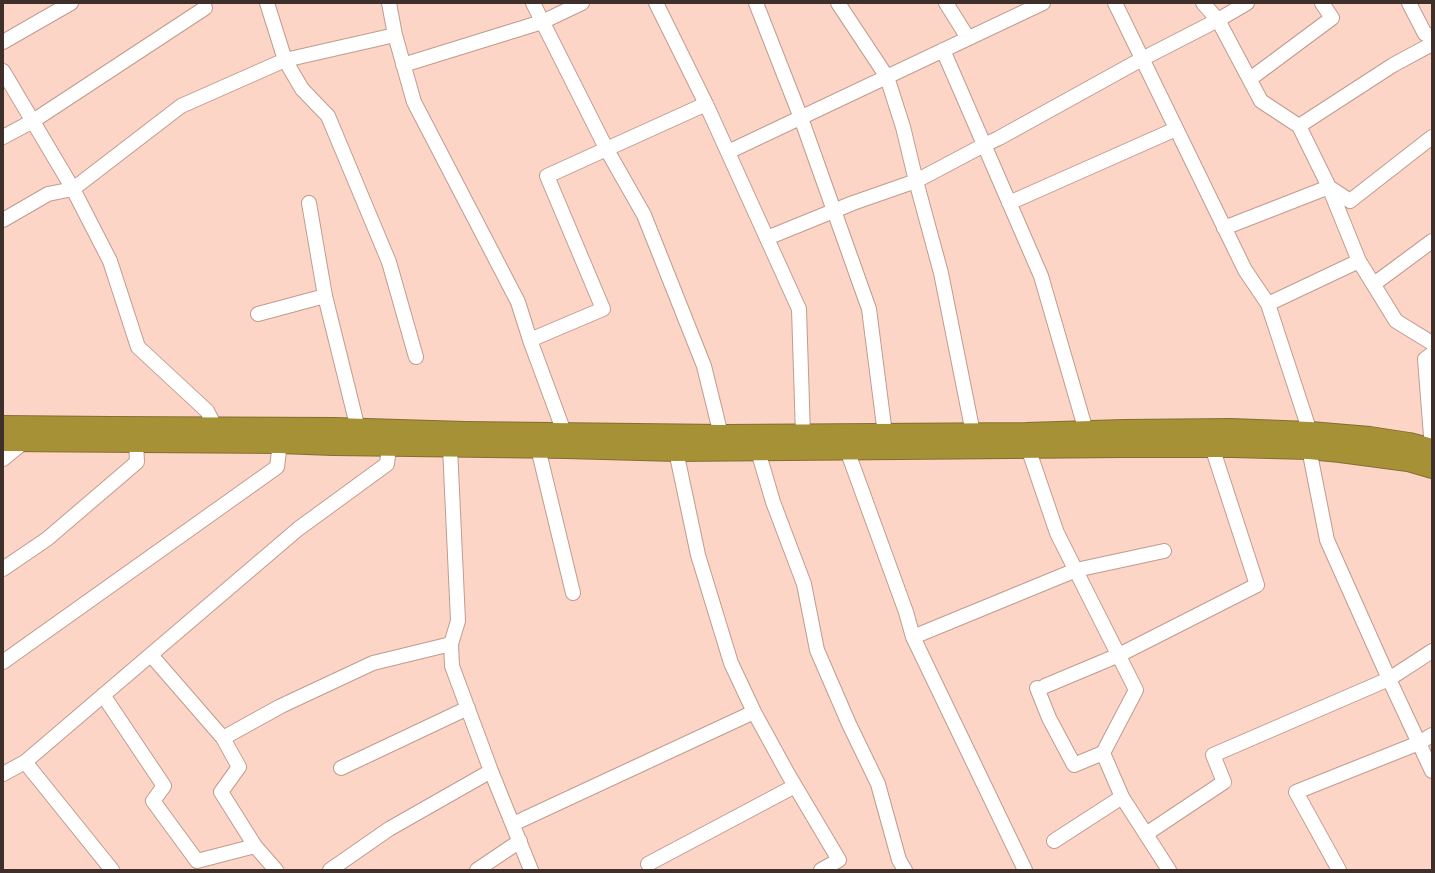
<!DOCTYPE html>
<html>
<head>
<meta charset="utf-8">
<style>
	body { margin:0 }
	#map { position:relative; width:1435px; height:873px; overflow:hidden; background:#fdd5c7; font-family:"Golos Text",sans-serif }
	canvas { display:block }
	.frame { position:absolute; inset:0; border:4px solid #3e2f2a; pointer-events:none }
</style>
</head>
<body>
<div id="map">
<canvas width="1435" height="873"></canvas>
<div class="frame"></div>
</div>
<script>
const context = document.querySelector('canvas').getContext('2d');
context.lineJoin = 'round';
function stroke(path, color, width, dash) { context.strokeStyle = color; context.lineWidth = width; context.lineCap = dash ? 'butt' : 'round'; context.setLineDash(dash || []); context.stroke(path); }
const minor = new Path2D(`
	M267 3 285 60 302 89 328 116 389 262 416 357
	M389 3 395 35 414 102 518 302 530 340 564 432
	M533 3 607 150 644 215 704 366 721 435
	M656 3 706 104 799 309 803 435
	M756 3 801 118 869 309 885 434
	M838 3 887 77 903 127 916 181 941 273 973 433
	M946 3 968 38
	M1115 3 1245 270 1268 304 1310 432
	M1203 3 1218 20 1261 101 1299 126 1329 187 1359 261 1396 321 1432 343
	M1409 3 1425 34 1432 36
	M3 42 71 3
	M943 50 1041 276 1086 431
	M403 65 542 22 582 3
	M3 71 73 189 110 261 138 347 207 411 216 428
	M1250 79 1332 18 1322 3
	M1299 126 1393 65 1432 44
	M3 137 33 121 205 8
	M728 152 1043 3
	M309 203 325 296 358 429
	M1009 203 1176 129
	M3 220 48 194 73 189 181 106 285 60 395 35
	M1224 228 1329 187 1350 201 1432 137
	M767 238 853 203 916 181 984 145 999 138 1142 59 1218 20 1247 3
	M1374 284 1432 241
	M1268 304 1359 261
	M258 314 325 296
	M530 340 603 309 547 176 706 104
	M450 447 458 621 451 644 452 666 491 771 531 870
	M538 448 573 593
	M1028 448 1057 533 1136 690 1103 753 1122 797 1169 870
	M1309 449 1327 540 1389 679 1432 771
	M1432 449 1425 359 1432 354
	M847 450 906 612 913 637 1025 870
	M676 451 698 555 731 663 754 712 788 774 839 860 821 870
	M758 451 773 502 804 584 817 650 849 724 878 784 899 860 905 870
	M3 459 25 441
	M3 569 47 539 137 462 136 442
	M913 637 1076 570 1164 551
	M151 655 223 738 281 706 373 663 451 644
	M3 662 277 467 280 443
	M1045 686 1119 655 1257 585 1212 447
	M1037 688 1049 718 1074 765 1103 753
	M103 695 164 786 153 801 197 861 255 846
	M223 738 239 767 221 792 255 846 276 870
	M25 762 112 870
	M341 768 468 708
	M3 774 25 762 298 529 387 464 389 446
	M513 824 754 712
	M1146 834 1224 782 1213 755 1389 679 1432 651
	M1054 841 1122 797
	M648 864 795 786
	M330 870 389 829 491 771
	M477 870 520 841
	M1339 870 1296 792 1419 743 1432 735`);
const highway = new Path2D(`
	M3 426 111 427 334 428 465 432 723 435 1026 433 1124 430 1231 429 1310 432 1370 437 1409 443 1432 449
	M3 441 280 443 333 445 566 448 676 451 1122 447H1232L1309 449 1340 452 1408 461 1432 468`);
stroke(minor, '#c09b8e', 16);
stroke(highway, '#826f32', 22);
stroke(minor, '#fff', 14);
stroke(highway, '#a79136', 20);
</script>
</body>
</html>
